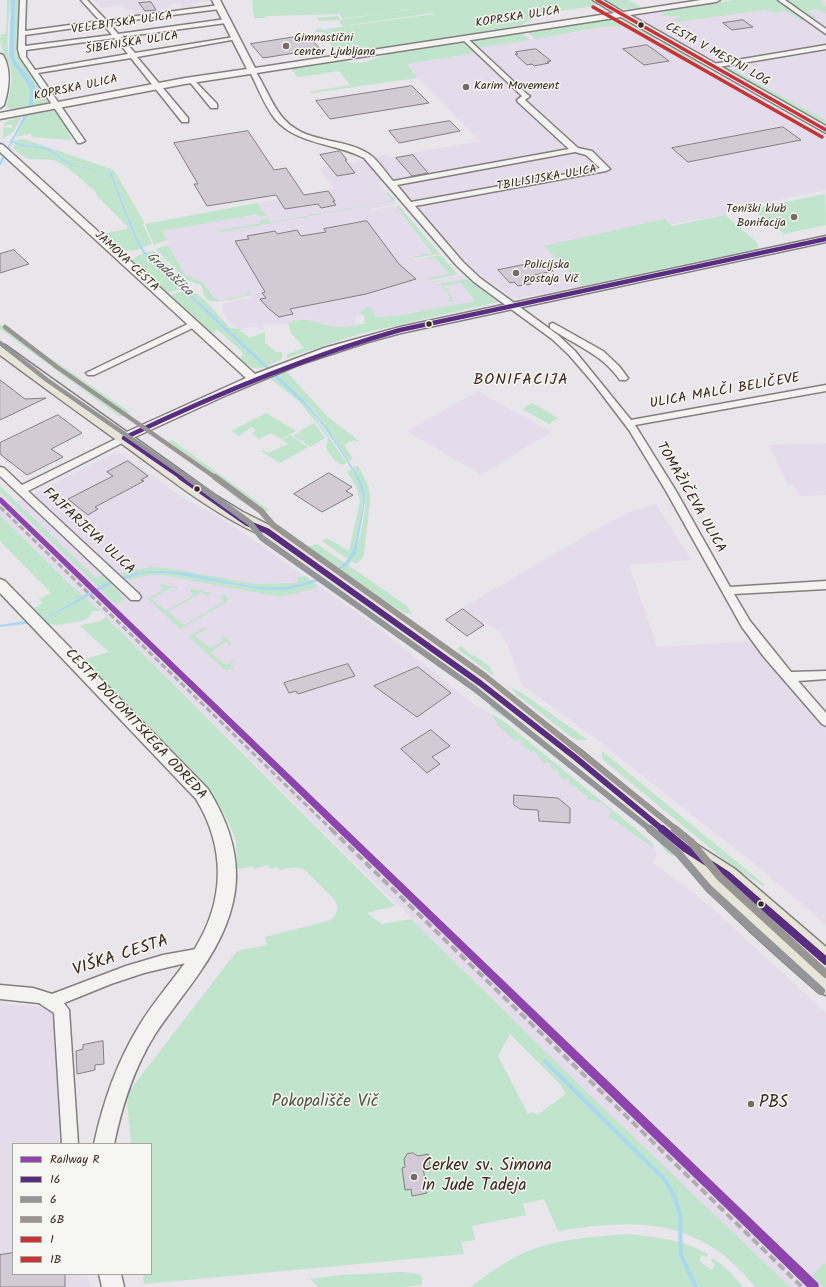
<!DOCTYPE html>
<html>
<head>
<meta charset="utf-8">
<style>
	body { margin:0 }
	#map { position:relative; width:826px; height:1287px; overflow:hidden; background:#e8e5eb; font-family:Kalam,sans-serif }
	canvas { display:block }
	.legend { position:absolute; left:12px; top:1143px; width:140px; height:132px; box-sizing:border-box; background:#f6f6f2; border:1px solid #aba49d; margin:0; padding:5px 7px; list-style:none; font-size:12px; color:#3b2a1e }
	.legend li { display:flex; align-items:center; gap:8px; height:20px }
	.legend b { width:20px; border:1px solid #aba49d }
</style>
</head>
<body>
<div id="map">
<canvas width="826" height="1287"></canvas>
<ul class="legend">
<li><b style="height:5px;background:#8e44ad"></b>Railway R</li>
<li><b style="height:5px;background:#582c81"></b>16</li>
<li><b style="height:5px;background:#939598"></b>6</li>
<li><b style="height:5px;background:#989593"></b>6B</li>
<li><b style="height:5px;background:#c93337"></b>1</li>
<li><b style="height:5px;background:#c93337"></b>1B</li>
</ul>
</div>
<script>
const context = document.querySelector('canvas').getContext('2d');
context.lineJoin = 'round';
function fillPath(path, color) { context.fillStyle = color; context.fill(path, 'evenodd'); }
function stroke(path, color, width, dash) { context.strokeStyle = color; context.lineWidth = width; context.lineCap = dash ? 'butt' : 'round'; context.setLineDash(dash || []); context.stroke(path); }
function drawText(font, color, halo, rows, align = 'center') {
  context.font = font + ' Kalam,sans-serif'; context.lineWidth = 3; context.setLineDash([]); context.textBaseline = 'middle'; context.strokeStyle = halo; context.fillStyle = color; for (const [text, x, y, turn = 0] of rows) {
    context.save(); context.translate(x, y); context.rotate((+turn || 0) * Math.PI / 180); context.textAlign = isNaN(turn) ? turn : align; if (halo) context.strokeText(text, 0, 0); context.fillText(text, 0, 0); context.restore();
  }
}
const built = new Path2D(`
	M94 0H211V1L192 3 195 9 184 10 179 3 169 5 171 7 158 9 160 13 138 16 134 10 126 11 121 5 101 8Z
	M776 0H826V120L720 61H713L635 16 676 9 768 11 786 8Z
	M628 26 826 139V190L731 210 725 215 544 246 582 286 515 299 478 274 465 261 401 190 375 157 387 154 390 157 480 141 419 79 396 81 416 78 407 64 475 53 471 49 601 27Z
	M367 160 384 181 378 182 392 201 271 222 260 220 262 223 219 230 217 228V231L393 201 396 204 370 209 369 211 395 206 432 254 413 258 416 261 435 257 449 275 429 279 435 280 463 275 467 279 437 284 441 285 451 299 447 300H454L444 286 461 283 476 301 402 315 376 317 363 308 360 311 362 316H356L355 323 357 324 345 327H336L307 319 287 324 263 325 264 329 259 330 257 327 236 328 232 326 223 312 222 304 250 298 251 301 250 292 248 295 223 299 214 298 204 283 191 279 184 274 162 231 258 214 260 217H265L266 216 257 203 335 189 319 168Z
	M478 391 551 432 481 475 407 431Z
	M826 443V495L799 496 793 484 788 485 769 445Z
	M114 453H120L185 499 214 514 256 542 377 627 475 705 506 723 649 840 653 844 657 857 652 862 710 906 826 1013V1287H790L774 1273 587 1092 107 618H104L105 616 100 611 0 515V492L13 504Z
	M656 504 691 560 629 565 657 647 750 641 826 729V924L758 867 595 738 522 685 507 643 498 631 462 608 602 526 630 512Z
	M0 1003 41 1007 49 1010 54 1018 59 1144H13V1274H87L91 1287H0Z`);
const green = new Path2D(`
	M7 0H11C9 13 6 44 9 56 16 80 39 77 26 108L17 110 7 108C7 95 14 87 11 71 9 59 0 50 0 38L3 37 0 36V35L6 33Z
	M15 0H19L18 34 16 36 18 37V49L21 61 50 101 32 107 36 97 14 56Z
	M252 0H591L601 5 540 14 522 25 387 48 344 53 343 52 348 50 345 47H332L323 32H315L318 28 335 33 326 29 434 14 429 10 432 13 343 26 338 20 319 21 317 18 338 16 340 20 426 7 342 19 340 14 268 16 264 18H254Z
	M602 0H628L643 8 622 9Z
	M734 0H776L804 20 802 21 786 11 776 13 764 10 677 22 673 20 681 16H661L667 11 676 9Z
	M786 0H823L820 2 826 6V14L817 9 807 11 817 18H811Z
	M614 18 622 20 659 40H652L628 26 601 27 535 39 528 32Z
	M516 33 523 34 530 40 478 48 472 41 474 39Z
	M460 41 463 42 475 53 407 64 417 78 311 93 309 92 350 85 339 71 300 77 297 76 290 68 341 59C361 70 379 55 398 50 417 45 440 44 460 41Z
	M663 42 704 66C695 68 672 51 661 45Z
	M727 66 826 120V122H821L726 69Z
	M52 110 57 112 69 131 68 133 72 140 32 137 31 133 16 137 28 115Z
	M22 116 13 132 3 139V127L12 128 13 124 4 126 5 122Z
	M24 139 114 170 145 224 257 203 266 216 260 217 258 214 162 231 167 240 154 245 145 224H143L152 244 142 248 137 239 111 172 73 165 46 147 24 145 13 141Z
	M15 144 43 148 71 166 109 172 135 239 141 249C120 254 117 247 103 234L127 229V226L97 196 96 192 68 168 54 160 28 159 13 149Z
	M386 192H388L395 201 221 232 216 229 217 227 219 230 261 223 260 220 268 219 271 222 392 201Z
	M825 194 826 225 784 234 752 209Z
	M397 205H398L440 254 414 258 413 257 432 253 397 208Z
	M725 215 759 244 757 249 582 286 544 246 665 219 672 226Z
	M167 245 169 246 185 275 204 283 214 298 221 300 248 295 246 292H250L251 295C241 297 210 307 205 297 203 293 203 288 201 285L186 280 156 249Z
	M763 248 759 251 585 286Z
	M151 251 156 252 187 287 183 288 145 253Z
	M144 253 181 289 168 293 134 262 133 260 137 256Z
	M441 255 448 264H456L450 265 457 274 465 273 431 280 429 278 449 274 435 258 415 260Z
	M467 279 498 302 359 334 287 358V354L304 348 291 333 288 323C312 315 318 326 340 327 348 328 356 324 364 324L365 316 361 314 360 311 369 306 376 317 402 315 475 301 461 283 444 286 453 299 452 302 446 301 451 299 441 285 435 286 438 284Z
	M190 289 206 301 230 328 246 329 239 330 250 338 265 332V343L276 352H282V359L267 366 185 290Z
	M183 291 265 367C253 371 249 366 241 359L243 353 217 329 213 334 170 295Z
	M0 324 130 412 120 417 0 329Z
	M286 371 327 416 359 441 358 442 354 440 344 445 353 459 349 461 326 426 314 410 277 374Z
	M275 375 311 411 347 463 342 465 334 460 326 448 328 438 300 402 273 381 270 377Z
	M532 403 558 418 549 424 522 409Z
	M266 413 296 431 281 439 271 433 259 439 252 433 256 430 252 427 239 436 231 431Z
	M314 423 325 438 310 447 303 442 305 440 302 441 293 436 297 433 303 436 298 432Z
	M290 435 308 447 280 463 261 451 263 450 268 453 288 444 282 440Z
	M172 440 269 510 263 513 239 500 214 479 165 444Z
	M358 465 369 487 370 501 364 555 361 560 356 564 351 561C359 550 368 504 365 490 363 482 357 475 353 468Z
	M351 469C356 477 362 485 363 495 364 507 355 549 349 560L322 541 327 538 349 551 360 501 356 486 347 472Z
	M0 486 96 578 103 574 109 582 99 588 0 492Z
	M0 515 71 585 83 595 50 615 41 617 34 608 43 603 39 599 51 593 0 541Z
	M317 544 345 563 338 569 331 566 306 547Z
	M284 553 376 619 378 623 282 554Z
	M348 565 407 606 412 614 405 613 364 589 340 573 342 572 340 570Z
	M150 567 167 568 257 584 295 583 298 581 295 578 305 576 312 581 291 587 270 589 166 571 141 572 124 576 120 573Z
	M161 572C213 576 262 601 314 583L318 586 310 590 280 597 162 575H151L128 580 126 578 142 573Z
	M111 584 125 599 115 604 100 589Z
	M161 584 179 588 176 589 172 587 151 599 166 611 194 595 190 591 192 589 211 593 207 596 202 592 168 612 184 625 224 601 220 597 222 595H225L228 599 227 602 180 629 143 594 149 598 164 589 160 585Z
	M85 597 100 611H93L88 618 81 621 58 625 48 624 43 619 51 616Z
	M104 618H107L395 906 367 913 382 924 411 919 587 1092 790 1287H755C700 1218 639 1218 558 1231L544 1199 523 1204 526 1215 472 1226 475 1240 461 1242 464 1254 144 1284 143 1274H151V1144H131L127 1100 130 1090 237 951 267 945 265 937 328 921 335 916 338 908 335 900 306 871C297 865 289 868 279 870L278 867 269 869 268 865 254 869 253 866 237 869 236 840 225 815 208 789 82 660 109 652 80 626C88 622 99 624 104 618ZM510 1034 560 1084 566 1094 537 1115 533 1112 528 1114 498 1056Z
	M205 627 208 628 195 636 210 648 223 641 220 637 222 636 233 644 230 645 226 642 210 652 226 665 236 659 237 660 230 664 235 668 225 670 190 638 189 636Z
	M461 646 472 656 474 655 490 667 494 676 457 649Z
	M510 687 522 693 588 740H578L570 736 517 695Z
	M491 705 609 798 678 857 668 854 657 840 634 820 507 719 490 708Z
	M492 714 506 723 649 840 654 847C637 839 625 826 609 817L611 811 600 802 586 799 589 797 579 790 578 791 576 786H572L569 783 571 781 567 778 564 780 558 774 560 772 556 769 553 770 550 767 552 765 548 762 545 764 534 751 531 752 520 743 522 742 519 739 515 741 497 724Z
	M602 751 765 885 763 886 732 866 609 765 602 758Z
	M629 1234C656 1237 684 1240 708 1254L706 1258 702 1255 699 1261 712 1270 715 1264 711 1261 713 1258 730 1272 743 1287H471C484 1277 497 1267 512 1259 547 1239 589 1237 629 1234Z
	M824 1263 826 1264V1287H823L812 1276Z
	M403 1272 418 1274 422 1277V1285L404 1287H318L310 1279 340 1275Z`);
const water = new Path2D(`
	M11 0H15L14 56C18 67 28 74 34 84 42 99 20 127 13 141L24 145 46 147 73 165 111 172 137 239 146 253 303 399 326 426 362 482 365 491V502L356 553 348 565 340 570 314 583 286 590H264L169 573H142L111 584 51 616 25 624 0 627V625C16 622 35 621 50 615 58 611 66 605 74 601 94 589 119 574 143 572 208 564 257 607 323 576 346 565 352 559 357 534 359 522 364 508 363 495 361 478 324 426 311 411L144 254 135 239 109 172 71 166 45 149 21 146 10 142C17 129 37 97 27 83 20 74 11 65 9 54Z`);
const streamFar1 = new Path2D(`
	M0 164 12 141`);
const stream = new Path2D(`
	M545 1061 666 1181 675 1198 680 1215 681 1255 696 1287`);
const building = new Path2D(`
	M151 2 156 10 145 11 139 3Z
	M743 20 753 27 732 30 723 23Z
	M308 35 320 49 263 58 251 44Z
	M647 45 653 49 669 61 644 65 623 49Z
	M536 49 551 61 547 62 549 63 534 66 532 64 527 65 515 54H518L516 52Z
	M412 86 429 103 330 119 316 101Z
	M450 121 460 131 399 143 389 131Z
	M783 127 801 140 688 162 672 148Z
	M248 131 274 170 286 168 304 195 328 191 335 201H333L336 205 321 208 318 204 285 209 276 195 207 206 194 184H198L174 143Z
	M340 151 347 160H345L355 173 337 176 320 155Z
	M413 155 428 173 412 176 396 158Z
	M367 221 399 264 416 279 366 294 290 309 293 314 279 317 268 308 260 299 266 298 262 293 265 292 235 241 249 239 247 236 275 231 277 234 297 230 301 236 326 232 324 229Z
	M14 250 29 264 0 273V254Z
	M544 261 553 271 525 277 531 284 518 286 514 282 510 283 498 270Z
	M0 380 25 399 46 398 0 420Z
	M58 415 82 433 51 449 63 457 27 475 0 454V443Z
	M128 461 148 476 141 480 144 481 95 507 98 509 88 515 68 499 113 476 107 472Z
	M329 473 352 487 346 491 353 495 322 512 294 494Z
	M463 609 484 625 467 636 446 620Z
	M348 664 355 676 298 694 296 691 289 693 284 683Z
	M418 667 451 693 417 717 374 686Z
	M431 730 450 746 432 757 440 764 427 773 401 749Z
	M514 795 558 798 570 808V823L539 821 538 810 520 809 514 805Z
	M103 1041 104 1064 95 1065V1070L77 1074 76 1051 83 1049V1045Z
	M413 1153 418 1156 428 1154 430 1166 423 1167 427 1193 412 1196 411 1189 405 1190 402 1168 405 1167 404 1159 407 1154Z
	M13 1253V1274H65V1287H0V1255Z`);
const minor = new Path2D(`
	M20 0H26L25 31 100 21 81 0H87L106 20 220 5 223 7 220 9 109 23 118 34 226 19 229 21 226 23 121 37 135 53 234 37 237 39 137 57 188 118V122H182L131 58 38 73 85 141 81 143H78L20 57 18 49ZM103 24 112 35 25 46V35ZM115 38 128 54 35 70 26 57V50Z
	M778 0H785L826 29V34Z
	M463 38H467L528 95 530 96 525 100 578 148 592 151 610 169 606 171 415 206 463 262 480 278 558 335 575 351 631 420 826 385V391L635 425 676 491 730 587 826 581V589L734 594 750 621 791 672 826 671V679L798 681 826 713V726L822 724 764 657 742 627 666 491 629 430 594 384 569 355 552 339 474 282 457 266 364 158C336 143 297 145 275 119 264 105 257 85 249 70L254 69C267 88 274 114 293 127 315 143 346 139 369 154 378 160 386 173 393 181L569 149 518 102 517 100 522 96 463 40ZM575 152 586 155 600 168 411 202 397 185Z
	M826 45V49L713 68 710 66 713 64Z
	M189 79H193L217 104V108H211L189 81Z
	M194 321 199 324 197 326 94 375H88L86 373Z
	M553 323 603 351 619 366 628 378 626 380H620C601 353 576 346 550 328V324Z
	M124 435 129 438 128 440 28 491 139 594 141 597 139 600H131L0 476V467L4 468 22 485Z
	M202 948 207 950 209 954 207 958 144 973 111 984 64 1003 69 1010 78 1144H62L54 1013 39 1003 0 999V985L33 988 52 994 126 966 163 955Z`);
const tertiary = new Path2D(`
	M212 0H220L255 68 614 13 593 0H603L623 12 701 0H720L716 2 630 15 826 126V133L621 17 185 84 0 119V113L185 78 247 69Z
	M0 54 3 55C12 71 9 89 4 105L0 108Z
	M0 144 3 145 255 374 324 348 400 327 826 236V242L401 333 368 342 298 365 229 394 124 442 120 441 118 438 120 435 246 378 0 152Z
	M0 579 5 581 208 789C249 855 244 909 200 972 185 994 168 1014 154 1036 133 1070 122 1106 114 1144H94C103 1102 117 1062 139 1026 155 999 177 976 194 950 225 901 226 848 196 799L0 593Z
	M99 1274H121L124 1287H102Z`);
const primary = new Path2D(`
	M0 344 5 345 215 495 243 512 273 527 487 678 583 752 693 842 735 869 826 947V995L818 992C799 975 685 877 687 860L473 688 261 535C214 514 174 482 133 452 89 420 44 388 0 355Z`);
const railFar1 = new Path2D(`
	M0 507 332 830`);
const rail = new Path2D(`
	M331 829 802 1287`);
const bus1Far2 = new Path2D(`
	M182 478 124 438C214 395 304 357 400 330L826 239`);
const bus1Far1 = new Path2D(`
	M181 477 247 523 267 531 480 683 576 758 663 830`);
const bus1 = new Path2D(`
	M662 829 685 848 727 875 826 961`);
const bus2Far2 = new Path2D(`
	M0 343 47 380 188 478`);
const bus2Far1 = new Path2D(`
	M187 477 250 523 262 538 475 689 651 830`);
const bus2 = new Path2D(`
	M650 829 679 854 709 889 821 991`);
const bus3Far2 = new Path2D(`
	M5 327 57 367 216 478`);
const bus3Far1 = new Path2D(`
	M215 477 261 511 273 525 485 676 677 830`);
const bus3 = new Path2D(`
	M675 829 691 842 720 877 826 974`);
const bus4 = new Path2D(`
	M597 0 826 130`);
const bus5 = new Path2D(`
	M593 7 822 137`);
const rail1 = new Path2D(`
	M0 497 2 498 818 1283 819 1287H807L0 503Z`);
const markers = [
	[641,25,3.5,"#3b2a1e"],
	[286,46,4,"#786b66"],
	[466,87,4,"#786b66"],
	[794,217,4,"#786b66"],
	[516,273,4,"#786b66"],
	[429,324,3.5,"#3b2a1e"],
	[197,489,3.5,"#3b2a1e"],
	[761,904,3.5,"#3b2a1e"],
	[751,1104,4,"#786b66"],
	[414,1177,4,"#786b66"]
];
const farStreetnames = [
	["KOPRSKA ULICA",518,18,-9],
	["VELEBITSKA ULICA",122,24,-8],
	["ŠIBENIŠKA ULICA",132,44,-9],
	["CESTA V MESTNI LOG",717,55,29],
	["KOPRSKA ULICA",76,89,-12],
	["TBILISIJSKA ULICA",547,179,-10],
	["JAMOVA CESTA",126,262,43]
];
const farPoinames = [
	["Gimnastični",294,39],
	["center Ljubljana",294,53],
	["Karim Movement",474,87],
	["Teniški klub",786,210,"right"],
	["Bonifacija",786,224,"right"],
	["Policijska",524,266],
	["postaja Vič",524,280]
];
const farWaternames = [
	["Gradaščica",169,275,43]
];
const streetNames = [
	["ULICA MALČI BELIČEVE",725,392,-10],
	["TOMAŽIČEVA ULICA",690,498,60],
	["FAJFARJEVA ULICA",88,532,43],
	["CESTA DOLOMITSKEGA ODREDA",135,725,47]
];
const quarterNames = [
	["BONIFACIJA",521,381]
];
const nearStreetnames = [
	["VIŠKA CESTA",121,957,-18]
];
const nearParknames = [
	["Pokopališče Vič",325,1103]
];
const nearPoinames = [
	["PBS",759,1104],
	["Cerkev sv. Simona",422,1167],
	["in Jude Tadeja",422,1187]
];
fillPath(built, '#e4dceb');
fillPath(green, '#c0e5cc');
fillPath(water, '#aad8ef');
stroke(streamFar1, '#aad8ef', 2);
stroke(stream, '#aad8ef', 4);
fillPath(building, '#d2cbd6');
stroke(building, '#847f7f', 1);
stroke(minor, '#847f7f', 3);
stroke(tertiary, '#847f7f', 3);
stroke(primary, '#847f7f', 3);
fillPath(minor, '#f3f3f2');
fillPath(tertiary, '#f3f3f2');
fillPath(primary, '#e7e4d8');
stroke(railFar1, '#b0aead', 3, [6, 3]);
stroke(rail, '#b0aead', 4, [8, 4]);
stroke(bus1Far2, '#582c81', 4.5);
stroke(bus1Far1, '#582c81', 6);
stroke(bus1, '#582c81', 8);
stroke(bus2Far2, '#939598', 4.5);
stroke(bus2Far1, '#939598', 6);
stroke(bus2, '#939598', 8);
stroke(bus3Far2, '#989593', 4.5);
stroke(bus3Far1, '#989593', 6);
stroke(bus3, '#989593', 8);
stroke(bus4, '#c93337', 3.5);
stroke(bus5, '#c93337', 3.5);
fillPath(rail1, '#8e44ad');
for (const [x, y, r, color] of markers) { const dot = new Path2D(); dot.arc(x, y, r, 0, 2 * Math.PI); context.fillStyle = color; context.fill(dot); stroke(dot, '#f6f6f2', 1.5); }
drawText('12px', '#3b2a1e', '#f6f6f2', farStreetnames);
drawText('12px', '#3b2a1e', '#f6f6f2', farPoinames, 'left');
drawText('italic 13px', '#505453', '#f6f6f2', farWaternames);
drawText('14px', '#3b2a1e', '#f6f6f2', streetNames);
context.letterSpacing = '1px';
drawText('16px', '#3b2a1e', '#f6f6f2', quarterNames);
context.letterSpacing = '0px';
drawText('17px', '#3b2a1e', '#f6f6f2', nearStreetnames);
drawText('17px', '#545943', '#f6f6f2', nearParknames);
drawText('17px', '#3b2a1e', '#f6f6f2', nearPoinames, 'left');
</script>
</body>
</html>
